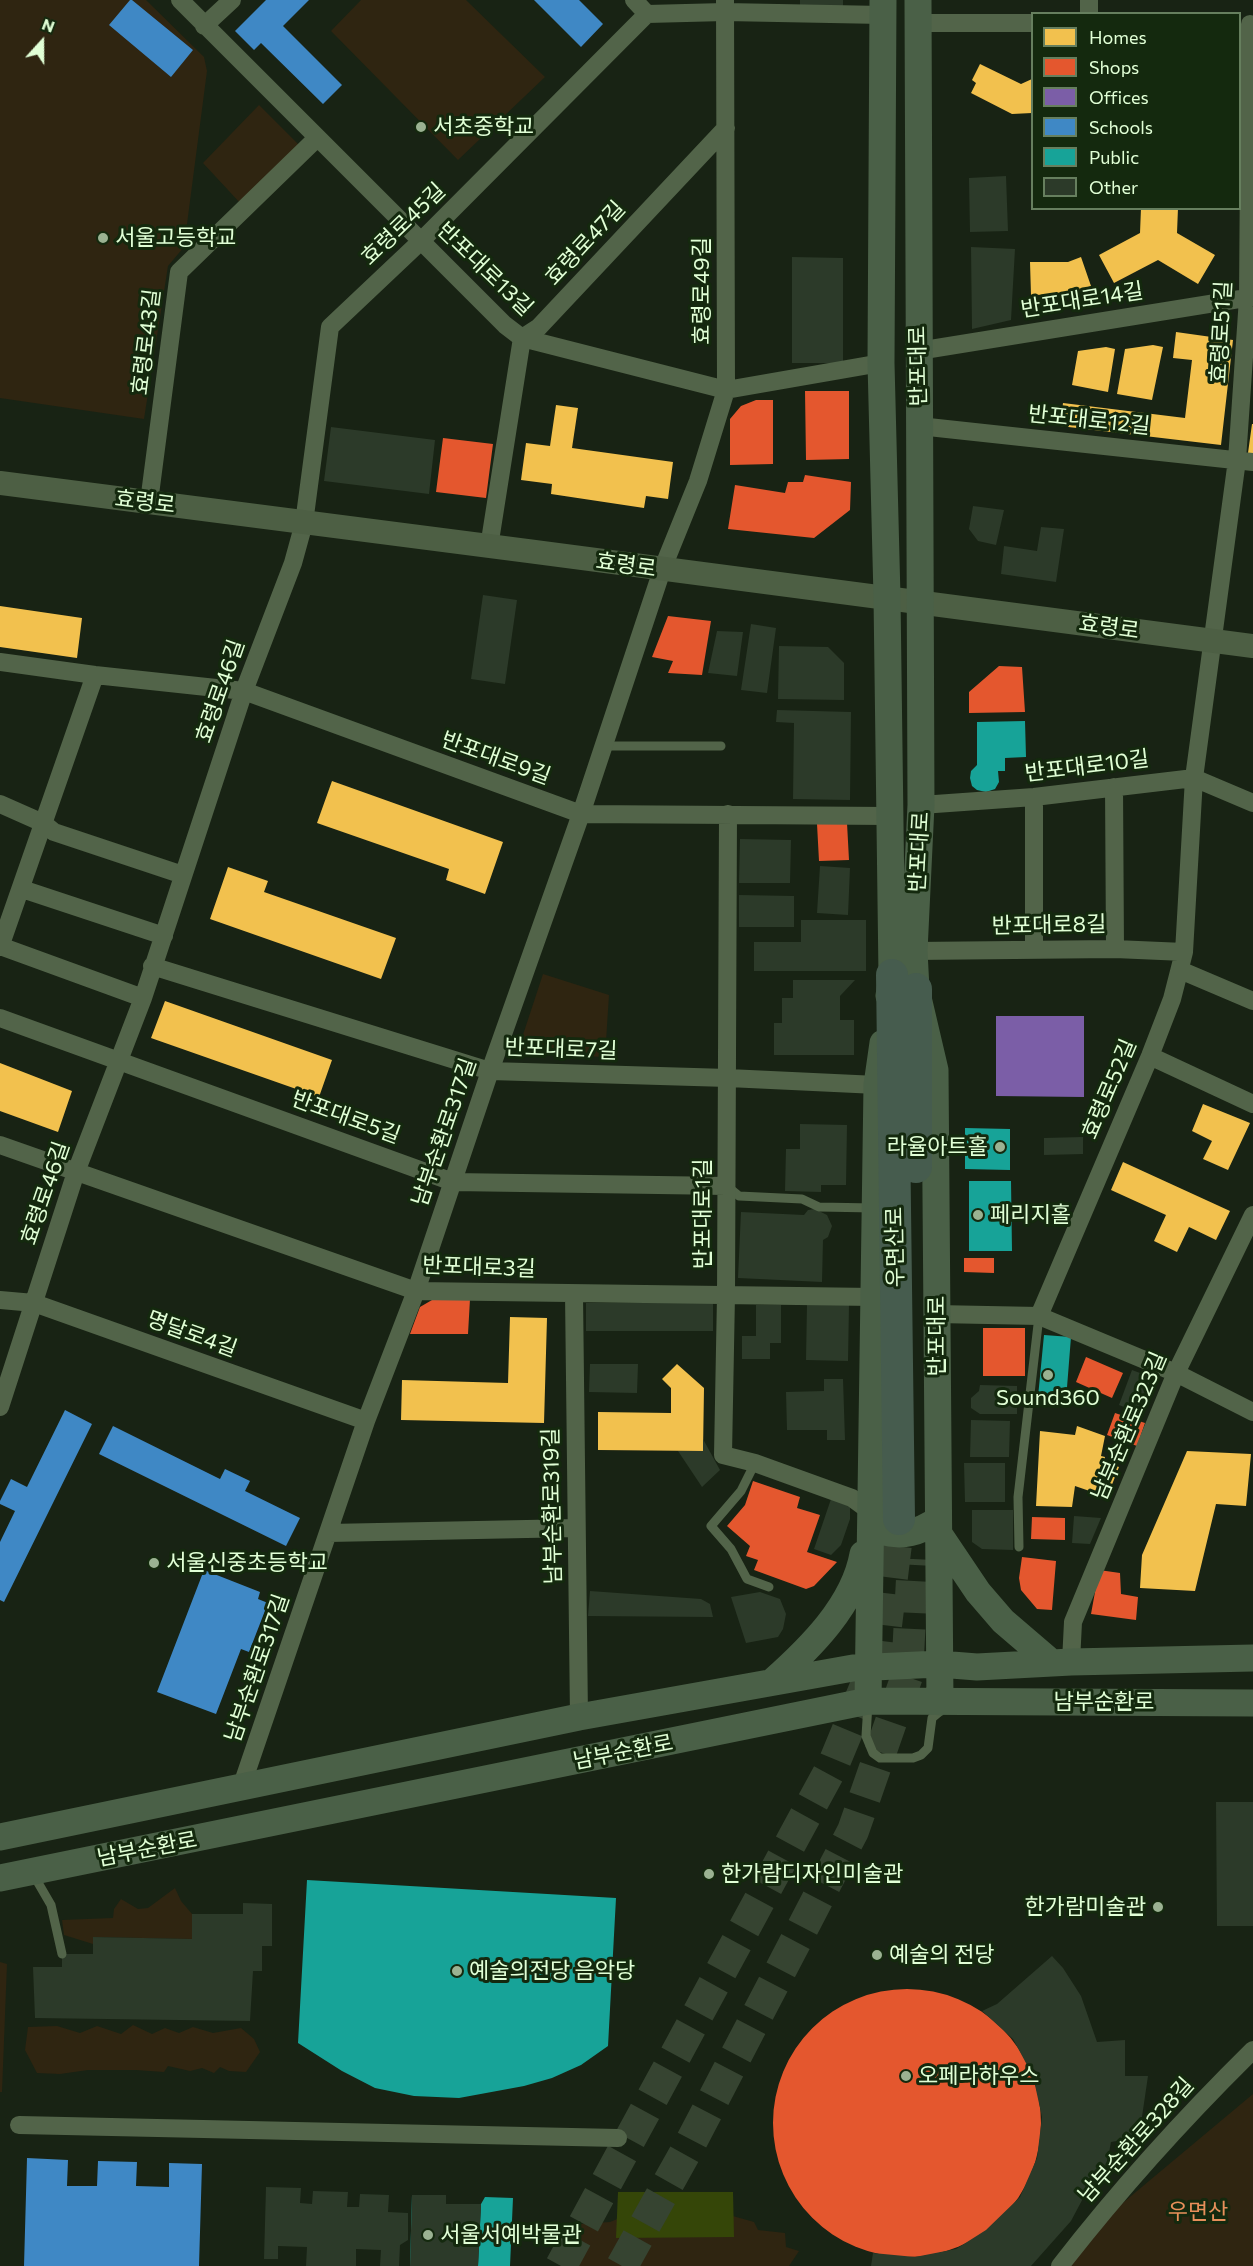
<!DOCTYPE html>
<html>
<head>
<meta charset="utf-8">
<style>
	body { margin:0 }
	#map { position:relative; width:1253px; height:2266px; overflow:hidden; background:#182314; font-family:Commissioner,sans-serif }
	canvas { display:block }
	.legend { position:absolute; left:1031px; top:12px; width:210px; height:198px; box-sizing:border-box; background:#14290e; border:2px solid #667f5e; margin:0; padding:8px 10px; list-style:none; font-size:18px; color:#e1ffd6 }
	.legend li { display:flex; align-items:center; gap:12px; height:30px }
	.legend b { width:30px; border:2px solid #667f5e }
	.north { position:absolute; left:12px; top:12px; width:60px; height:60px; -webkit-text-stroke:4px #14290e; paint-order:stroke; rotate:21deg; font-size:16px; font-weight:700; line-height:24px; text-align:center; color:#e1ffd6 }
	.north::after { content:''; display:block; margin:auto; width:21px; height:27px; background:#e1ffd6; clip-path:polygon(50% 0,100% 100%,50% 72%,0 100%) }
</style>
</head>
<body>
<div id="map">
<canvas width="1253" height="2266"></canvas>
<ul class="legend">
<li><b style="height:16px;background:#f2c14e"></b>Homes</li>
<li><b style="height:16px;background:#e4572e"></b>Shops</li>
<li><b style="height:16px;background:#7b5ea7"></b>Offices</li>
<li><b style="height:16px;background:#3f88c5"></b>Schools</li>
<li><b style="height:16px;background:#17a398"></b>Public</li>
<li><b style="height:16px;background:#2c3a29"></b>Other</li>
</ul>
<div class="north">N</div>
</div>
<script>
const context = document.querySelector('canvas').getContext('2d');
context.lineJoin = 'round';
function fillPath(path, color) { context.fillStyle = color; context.fill(path, 'evenodd'); }
function stroke(path, color, width, dash) { context.strokeStyle = color; context.lineWidth = width; context.lineCap = dash ? 'butt' : 'round'; context.setLineDash(dash || []); context.stroke(path); }
function drawText(font, color, halo, rows, align = 'center') {
  context.font = font + ' Commissioner,"Noto Sans KR",sans-serif'; context.lineWidth = 6; context.setLineDash([]); context.textBaseline = 'middle'; context.strokeStyle = halo; context.fillStyle = color; for (const [text, x, y, turn = 0] of rows) {
    context.save(); context.translate(x, y); context.rotate((+turn || 0) * Math.PI / 180); context.textAlign = isNaN(turn) ? turn : align; if (halo) context.strokeText(text, 0, 0); context.fillText(text, 0, 0); context.restore();
  }
}
const green = new Path2D(`
	M0 0H146L204 57 207 71 184 247 168 266 144 419 0 398Z
	M361 0H466L545 77 458 160 331 31Z
	M259 105 301 147 241 204 203 163Z
	M543 974 609 995 605 1057 517 1053Z
	M175 1888 181 1901 192 1914V1939L93 1937V1944L64 1935 62 1920 113 1918 114 1909 121 1899 138 1909 148 1908Z
	M0 1962 7 1964 2 2092H0Z
	M133 2025 152 2034 165 2028 179 2033 193 2027 213 2033 241 2028 254 2039 260 2052 246 2072 229 2071 220 2067 214 2073 202 2068 190 2071 168 2066 164 2072 136 2070H88L60 2074 37 2073 25 2050 28 2027 57 2026 80 2033 97 2026 121 2034Z
	M1253 2094V2266H1069L1100 2222Z
	M715 2211 754 2222 758 2230 785 2233 786 2247 799 2251 789 2266H578L573 2243 579 2224 610 2222 627 2215Z`);
const water = new Path2D(`
	M618 2192H733L734 2237 616 2238Z`);
const homes = new Path2D(`
	M980 64 1021 84 1032 79V113L1012 114 971 93 976 83 972 80Z
	M1141 208H1178L1177 233 1215 255 1198 284 1158 260 1114 283 1099 255 1140 233Z
	M1081 257 1091 286 1068 294 1031 295 1030 262H1068Z
	M1176 332 1233 340 1221 445 1060 426 1063 403 1185 418 1192 360 1173 358Z
	M1153 345 1163 347 1152 400 1117 394 1125 349Z
	M1106 347 1115 349 1108 392 1072 385 1078 351Z
	M556 405 578 408 572 448 673 462 668 499 646 496 644 508 551 494 552 484 521 480 526 443 550 446Z
	M1252 424H1253V453H1248Z
	M0 606 82 618 77 658 0 647Z
	M332 781 503 842 485 894 446 880 449 869 317 823Z
	M228 867 268 881 264 892 396 938 381 979 210 919Z
	M165 1001 332 1060 319 1097 151 1038Z
	M0 1063 72 1091 58 1132 0 1111Z
	M1203 1104 1250 1123 1228 1170 1203 1159 1212 1141 1192 1131Z
	M1123 1162 1230 1211 1216 1240 1189 1227 1177 1252 1154 1241 1166 1215 1111 1190Z
	M510 1317 547 1318 544 1423 401 1420 402 1380 508 1383Z
	M677 1364 704 1388 703 1451 598 1450V1412L671 1413V1388L662 1379Z
	M1077 1426 1105 1436 1101 1456 1105 1457 1104 1461 1119 1467 1107 1497 1075 1486 1072 1507 1036 1506 1040 1431 1075 1435Z
	M1187 1451 1251 1454 1246 1506 1216 1504 1195 1591 1140 1588 1142 1555Z`);
const shops = new Path2D(`
	M805 391H849V459L806 460Z
	M756 400H773V464L730 465V419L741 406Z
	M443 438 493 444 486 498 436 492Z
	M805 475 851 482 850 510 814 538 728 529 735 485 785 493 788 482H803Z
	M668 616 711 621 702 675 668 673 673 661 652 657Z
	M999 666 1022 667 1025 712 969 713V692Z
	M847 823 849 860 819 861 817 824Z
	M964 1258H994V1273L964 1272Z
	M470 1299 468 1334H410L420 1307 432 1300Z
	M983 1328H1025V1376H983Z
	M1086 1357 1123 1373 1112 1398 1076 1382Z
	M1115 1413 1145 1423 1137 1446 1107 1435Z
	M753 1481 800 1497 797 1508 820 1515 807 1552 837 1562 814 1586 806 1589 754 1570 758 1560 746 1556 750 1546 727 1526 745 1505Z
	M1032 1517 1065 1518V1540L1031 1539Z
	M1022 1557 1056 1561 1052 1610 1037 1609 1021 1590 1019 1578Z
	M1099 1570 1120 1573 1121 1594 1138 1597 1136 1620 1091 1614Z
	M773 2123a134 134 0 1 1 268 0a134 134 0 1 1-268 0Z`);
const offices = new Path2D(`
	M996 1016H1084V1097L996 1096Z`);
const schools = new Path2D(`
	M130 0H132L193 50 171 77 109 25Z
	M266 0H309L283 26 342 85 323 104 261 43 254 50 235 31Z
	M534 0H579L603 24 581 47Z
	M65 1410 92 1424 4 1602 0 1600V1542L15 1511 0 1504V1501L11 1479 27 1487Z
	M113 1426 220 1479 225 1469 250 1481 245 1491 300 1518 286 1546 99 1454Z
	M204 1570 260 1592 258 1599 268 1603 249 1652 241 1649 216 1714 157 1692Z
	M27 2158 68 2160 67 2186H97L98 2161 137 2162 136 2186 169 2187V2163L202 2164 199 2266H24Z`);
const public = new Path2D(`
	M1025 721 1026 757 1005 758V771H998L999 782 995 789 986 792 977 790 972 786 970 778 971 771 977 765V722Z
	M965 1128 1010 1129V1170L965 1169Z
	M969 1181H1011L1012 1251H969Z
	M1044 1335 1071 1337 1066 1400 1038 1397Z
	M307 1880 616 1898 608 2046 581 2065 552 2078 524 2086 459 2098 414 2096 375 2088 342 2071 298 2043Z
	M412 2195H446V2266H410Z
	M485 2197 513 2198 510 2266H478L481 2204Z`);
const building = new Path2D(`
	M800 0H843V6H800Z
	M1006 176 1008 231 970 232 969 178Z
	M971 247 1015 249 1011 320 972 329Z
	M792 257 843 258V363H792Z
	M331 427 435 440 429 494 324 481Z
	M973 506 1004 510 996 545 978 541 969 529Z
	M1041 527 1064 529 1056 582 1001 574 1004 546 1037 551Z
	M483 595 517 600 505 684 471 679Z
	M751 624 776 628 767 693 741 690Z
	M717 631 743 632 737 676 708 673Z
	M779 646 828 647 844 663V700L778 699Z
	M777 710 851 712 850 800 793 799 794 723 776 722Z
	M740 839 791 840 790 883H739Z
	M820 866 850 868 848 915 817 913Z
	M739 895 794 896V927H739Z
	M801 920H866V971H754V942H801Z
	M793 980H855L840 996V1020H854V1055H774V1023H782V998H793Z
	M800 1124 847 1125 846 1185H821V1192L785 1191 786 1149H800Z
	M1083 1137V1154L1044 1155V1138Z
	M815 1209 827 1215 832 1226 828 1237 823 1240 822 1282 738 1278 741 1212 804 1215 808 1210Z
	M586 1303H713V1331H586Z
	M807 1304 849 1305 848 1361 806 1360Z
	M756 1305H781V1343H770V1359H742V1336H756Z
	M590 1364H638L637 1393 589 1392Z
	M1132 1370 1156 1379 1142 1414 1119 1405Z
	M824 1379H843L845 1440H827V1430H787L786 1392 824 1391Z
	M980 1385 1017 1386V1414H980L971 1408V1398L979 1391Z
	M971 1420 1010 1421 1009 1457H970Z
	M703 1439 720 1470 702 1487 678 1451H703Z
	M964 1463H1005V1502H965Z
	M831 1499 850 1506V1519L841 1545 831 1555 814 1549Z
	M972 1510H1013V1550L982 1549 972 1542Z
	M1074 1516 1101 1518 1090 1544 1072 1543Z
	M590 1591 701 1599 710 1604 713 1617 588 1616Z
	M760 1592 780 1599 786 1614 783 1629 778 1637 746 1643 731 1597Z
	M1216 1802H1253V1926H1217Z
	M243 1903 272 1904V1946H262V1971H253L250 2021 35 2018 33 1967H62V1954H93V1937L192 1939V1914H243Z
	M1052 1956 1063 1968 1081 1996 1097 2042 1125 2040V2076H1148L1139 2137 1111 2142 1104 2180 1089 2187 1071 2221 1031 2266H871L873 2253 915 2257 956 2249 986 2230 1020 2197 1037 2158 1042 2117 1033 2076 1013 2039 982 2011 997 2004Z
	M266 2187 301 2188 300 2203 312 2204 313 2191 348 2192 347 2207H359L360 2194 389 2195 388 2212 408 2213V2240L400 2245 399 2266H380L381 2250 356 2249V2266H306L307 2247 278 2246V2259H264Z
	M412 2195H446V2204H481L478 2266H410Z`);
const highwayTunnel = new Path2D(`
	M561 2266 834 1763 884 1642 899 1519
	M622 2266 690 2144 853 1831 907 1676 913 1559`);
const lane = new Path2D(`
	M604 746H721
	M728 1187 739 1196 802 1199 819 1207 874 1208
	M755 1463 741 1491 711 1526 731 1549 747 1579 769 1587
	M1019 1547 1018 1497 1039 1316
	M868 1704 866 1736 873 1753 880 1758H913L921 1755 928 1748 932 1718 944 1708
	M33 1874 51 1905 62 1954`);
const street = new Path2D(`
	M180 0 505 325 522 338 726 390 881 363
	M634 0 647 14 725 12 883 15
	M1089 14V0
	M918 23H1032
	M204 26 232 0
	M918 351 1253 297
	M919 426 1253 462
	M149 502 179 272 317 138
	M489 547 522 338 539 327 726 128
	M0 662 95 675 244 691 581 814 890 816
	M1114 787 1115 949
	M1034 797V950
	M0 804 43 823 54 832 183 875
	M921 805 1034 797 1194 778 1253 803
	M728 814 726 1295 723 1455 755 1463 852 1498 871 1512
	M22 889 164 936
	M0 946 143 998
	M0 947 95 675
	M914 951 1115 949 1184 952
	M152 966 490 1071 728 1078 877 1085
	M1180 970 1253 1001
	M0 1018 453 1182 726 1186
	M1150 1056 1253 1104
	M0 1145 416 1291 874 1297
	M574 1294 579 1717
	M0 1300 34 1303 366 1421
	M936 1314 1039 1316 1176 1373 1253 1412
	M1039 1316 1150 1056 1172 999 1184 952 1194 778 1237 460 1248 298 1250 24
	M0 1407 76 1172 143 998 244 691 293 563 304 523 330 327 421 241 647 14
	M329 1533 576 1528
	M1071 1662 1073 1622 1176 1373 1253 1215
	M242 1785 366 1421 416 1291 490 1071 581 814 662 570 698 481 726 390 725 0
	M19 2125 618 2138
	M1060 2266C1119 2190 1184 2118 1253 2050`);
const secondary = new Path2D(`
	M0 483C418 536 835 591 1253 646`);
const primary = new Path2D(`
	M883 0 881 363 887 597 892 975 889 996
	M918 0 921 805 914 951 916 989 935 1070 940 1702
	M871 1512 881 1531C903 1538 919 1532 938 1520
	M939 1534 978 1592 1003 1621 1052 1663
	M773 1681C810 1648 854 1605 863 1554
	M868 1701 877 1085 883 1043
	M0 1837 579 1717 853 1668 939 1664 977 1667 1071 1662 1253 1658
	M0 1878 868 1701 1253 1703`);
const highway = new Path2D(`
	M892 975 899 1519
	M916 1167V989`);
const markers = [
	[421,127,6,"#9bb292"],
	[103,238,6,"#9bb292"],
	[1000,1147,6,"#9bb292"],
	[978,1215,6,"#9bb292"],
	[1048,1375,6,"#9bb292"],
	[154,1563,6,"#9bb292"],
	[709,1874,6,"#9bb292"],
	[1158,1907,6,"#9bb292"],
	[877,1955,6,"#9bb292"],
	[457,1971,6,"#9bb292"],
	[906,2076,6,"#9bb292"],
	[428,2235,6,"#9bb292"]
];
const poiNames = [
	["서초중학교",433,127],
	["서울고등학교",115,238],
	["라율아트홀",988,1147,"right"],
	["페리지홀",990,1215],
	["Sound360",1048,1398,"center"],
	["서울신중초등학교",166,1563],
	["한가람디자인미술관",721,1874],
	["한가람미술관",1146,1907,"right"],
	["예술의 전당",889,1955],
	["예술의전당 음악당",469,1971],
	["오페라하우스",918,2076],
	["서울서예박물관",440,2235]
];
const streetNames = [
	["효령로45길",403,224,-44],
	["효령로47길",585,243,-47],
	["반포대로13길",485,269,44],
	["효령로49길",702,291,-90],
	["반포대로14길",1082,300,-9],
	["효령로51길",1221,332,-87],
	["효령로43길",146,342,-83],
	["반포대로",918,366,-91],
	["반포대로12길",1089,420,6],
	["효령로",145,502,7],
	["효령로",626,565,8],
	["효령로",1109,627,8],
	["효령로46길",220,691,-71],
	["반포대로9길",496,758,20],
	["반포대로10길",1087,766,-7],
	["반포대로",919,852,-87],
	["반포대로8길",1049,925,-1],
	["반포대로7길",561,1049,2],
	["효령로52길",1109,1089,-67],
	["반포대로5길",346,1117,20],
	["남부순환로317길",444,1132,-71],
	["효령로46길",45,1193,-71],
	["반포대로1길",703,1214,-90],
	["우면산로",895,1247,-91],
	["반포대로3길",479,1267,2],
	["명달로4길",192,1334,20],
	["반포대로",937,1336,-90],
	["남부순환로323길",1129,1426,-67],
	["남부순환로319길",552,1506,-91],
	["남부순환로317길",257,1668,-71],
	["남부순환로",1104,1702],
	["남부순환로",623,1752,-11],
	["남부순환로",147,1849,-11],
	["남부순환로328길",1136,2140,-48]
];
const parkNames = [
	["우면산",1198,2212]
];
fillPath(green, '#2f2511');
fillPath(water, '#354608');
fillPath(homes, '#f2c14e');
fillPath(shops, '#e4572e');
fillPath(offices, '#7b5ea7');
fillPath(schools, '#3f88c5');
fillPath(public, '#17a398');
fillPath(building, '#2c3a29');
stroke(highwayTunnel, '#364431', 32, [32, 16]);
stroke(lane, '#526449', 9);
stroke(street, '#526449', 18);
stroke(secondary, '#4d5f44', 24);
stroke(primary, '#4a6047', 27);
stroke(highway, '#465c4e', 32);
for (const [x, y, r, color] of markers) { const dot = new Path2D(); dot.arc(x, y, r, 0, 2 * Math.PI); context.fillStyle = color; context.fill(dot); stroke(dot, '#14290e', 2); }
drawText('22px', '#e1ffd6', '#14290e', poiNames, 'left');
drawText('22px', '#e1ffd6', '#14290e', streetNames);
drawText('22px', '#e78f5a', '#14290e', parkNames);
</script>
</body>
</html>
